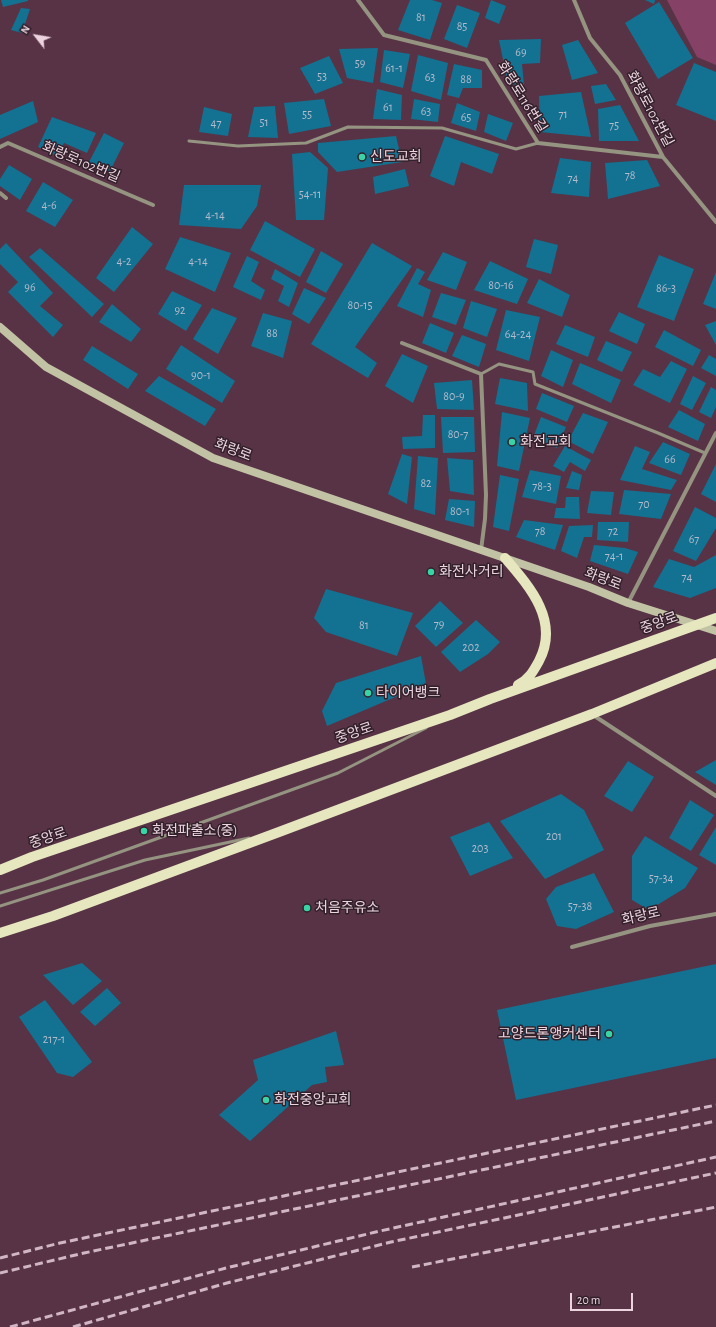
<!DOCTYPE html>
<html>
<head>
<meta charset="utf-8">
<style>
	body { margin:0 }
	#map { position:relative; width:716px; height:1327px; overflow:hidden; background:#583346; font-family:"Alegreya Sans",sans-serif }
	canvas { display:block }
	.north { position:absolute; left:16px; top:16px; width:40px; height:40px; -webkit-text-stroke:3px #32212a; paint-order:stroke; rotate:301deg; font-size:11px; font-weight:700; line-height:16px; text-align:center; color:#ecd4df }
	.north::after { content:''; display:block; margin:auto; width:14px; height:18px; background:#ecd4df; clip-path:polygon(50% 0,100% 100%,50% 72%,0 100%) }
	.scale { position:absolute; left:570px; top:1293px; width:63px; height:18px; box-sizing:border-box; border:2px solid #ecd4df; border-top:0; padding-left:5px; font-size:12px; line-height:14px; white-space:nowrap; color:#ecd4df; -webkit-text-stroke:3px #32212a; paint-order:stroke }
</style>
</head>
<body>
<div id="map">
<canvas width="716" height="1327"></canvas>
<div class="north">N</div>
<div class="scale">20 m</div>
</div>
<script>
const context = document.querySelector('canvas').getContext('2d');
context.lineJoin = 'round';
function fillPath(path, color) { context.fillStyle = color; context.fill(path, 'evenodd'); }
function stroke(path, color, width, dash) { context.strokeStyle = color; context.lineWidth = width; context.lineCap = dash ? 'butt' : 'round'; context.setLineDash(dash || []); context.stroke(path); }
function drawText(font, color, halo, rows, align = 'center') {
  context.font = font + ' "Alegreya Sans","Noto Sans KR",sans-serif'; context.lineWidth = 3; context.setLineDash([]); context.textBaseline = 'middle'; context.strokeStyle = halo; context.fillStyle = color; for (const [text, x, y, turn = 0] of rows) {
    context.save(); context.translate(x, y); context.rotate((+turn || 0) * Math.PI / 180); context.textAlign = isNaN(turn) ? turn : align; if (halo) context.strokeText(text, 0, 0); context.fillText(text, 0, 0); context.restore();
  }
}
const green = new Path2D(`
	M667 0H716V65L697 57Z`);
const building = new Path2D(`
	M1 0H28V1L3 7Z
	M410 0H432L442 3 430 40 398 30Z
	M491 0 506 6 499 24 485 18Z
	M645 0H655L654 4Z
	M659 2 693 58 658 79 625 23Z
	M457 5 480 13 467 48 444 39Z
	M21 8 30 9 22 33 11 30Z
	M541 39 540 63 522 64 524 85 508 84 499 40Z
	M578 40 598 73 572 80 562 45Z
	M378 48 373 83 347 78 339 49Z
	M384 50 410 54 403 88 380 82Z
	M418 55 448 63 441 100 411 91Z
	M329 56 343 83 315 94 300 68Z
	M694 63 716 72V121L676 105Z
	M454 64 482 70V88H463L459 98 447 95Z
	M606 84 616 100 595 104 591 86Z
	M377 89 402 95 401 120 373 119Z
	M581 92 591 137 540 132 539 96Z
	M324 99 331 126 289 134 284 103Z
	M414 99 440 104 438 122 411 119Z
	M33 101 38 122 0 139V115Z
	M457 103 480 112 476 131 451 123Z
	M620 105 639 141H599L598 109Z
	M275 106 278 138 248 137 254 107Z
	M204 107 232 114 228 136 199 132Z
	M488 114 513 123 506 141 484 132Z
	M52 117 96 133 87 153 64 143 57 156 38 147Z
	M104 133 124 143 109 173 89 162Z
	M396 136 402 162 337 172 318 152V143Z
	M445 136 499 154 492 174 461 162 454 186 430 176Z
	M310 152 328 168 324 220H296L292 154Z
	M560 158 591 162 589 197 551 193Z
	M647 160 660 186 608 199 605 163Z
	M9 165 32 179 20 200 0 186V179Z
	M405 169 409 186 375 194 373 177Z
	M43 182 73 200 55 227 26 211Z
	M184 185H261L257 206 241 229 179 225Z
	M265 221 315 249 300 277 250 250Z
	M132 227 153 244 114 292 96 278Z
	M180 237 231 253 215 292 165 269Z
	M534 239 558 245 551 274 526 267Z
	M6 243 53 293 40 306 63 325 53 337 8 292 18 282 0 264V249Z
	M372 243 412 266 355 347 377 363 368 378 311 344Z
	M40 248 104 304 92 317 29 257Z
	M321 251 343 264 326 293 306 282Z
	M443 252 467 262 456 290 427 280Z
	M659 255 694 269 674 321 637 307Z
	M247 256 259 262 251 281 265 290 261 300 233 287Z
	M490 261 528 279 517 304 474 290Z
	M417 268 425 272 418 284 431 290 423 317 397 306Z
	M275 269 298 283 289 307 278 301 284 286 271 279Z
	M716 272V309L703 304Z
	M539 279 570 295 562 317 527 303Z
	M304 288 326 298 309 324 292 314Z
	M172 291 202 305 186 331 158 314Z
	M441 293 466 300 456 325 432 317Z
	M471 301 497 309 487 337 463 328Z
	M112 304 141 329 131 342 99 322Z
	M212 308 237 318 218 354 193 339Z
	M506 310 540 317 529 361 496 350Z
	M619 312 645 324 637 344 609 331Z
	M263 313 292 321 283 358 251 346Z
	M716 321V345L705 325Z
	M430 323 454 333 446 353 422 343Z
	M565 325 595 337 588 357 556 344Z
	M664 330 701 350 693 366 655 347Z
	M462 335 486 344 479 367 452 356Z
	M606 341 632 352 622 372 597 360Z
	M181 345 235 381 222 403 166 369Z
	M92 346 138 374 128 389 83 360Z
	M551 350 573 360 563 387 541 376Z
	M402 354 428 366 413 403 385 386Z
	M709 355 716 359V376L701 368Z
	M671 361 687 369 670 403 633 385 643 369 660 377Z
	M580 363 621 380 611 403 572 384Z
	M159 376 216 409 205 426 145 391Z
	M693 376 706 383 692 410 680 404Z
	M500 378 527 383 528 411 495 404Z
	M472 380 474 410 437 409 434 383Z
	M711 387 716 390V407L711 418 699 412Z
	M542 393 574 406 567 422 536 409Z
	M679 410 705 424 698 441 668 427Z
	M502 412 530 418 519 471 497 466Z
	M583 413 608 422 593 454 568 441Z
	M423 415H435V448L403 449 402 437 422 436Z
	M441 417H474L475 452 443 453Z
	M541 417 566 427 557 448 533 438Z
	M663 442 690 454 681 475 649 463Z
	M565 446 591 460 585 471 570 462 564 472 553 466Z
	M635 446 650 452 642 469 677 480 671 490 620 480Z
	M402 454 412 457 407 504 388 494Z
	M418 456 438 458 435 515 414 509Z
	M447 458 473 460 474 495 450 491Z
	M716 464V502L701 494Z
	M530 470 561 476 556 504 522 497Z
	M572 471 582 475 579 490 566 488Z
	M500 475 519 479 509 531 493 527Z
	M624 490 671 494 661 519 619 514Z
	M591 491 614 492 611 515 587 513Z
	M566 497H579L580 519 554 518 556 508H565Z
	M449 499 475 501 474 527 445 520Z
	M695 507 716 518V528L696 561 673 551Z
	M524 520 563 525 555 550 516 537Z
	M598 522H629L628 542 597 540Z
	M593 525 592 537H584L577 558 561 551 569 526Z
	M594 545 625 548 638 552 628 574 590 561Z
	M716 555V588L690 598 653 587 669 559 694 567Z
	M326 589 413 613 397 656 326 632 314 618Z
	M440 601 463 623 436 647 415 626Z
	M476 620 500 642 488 654 460 672 441 652Z
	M421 656 426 684 327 726 322 711 336 683Z
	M716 760V785L695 772Z
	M628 761 654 777 632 812 604 796Z
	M561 794 584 810 604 850 545 879 500 821Z
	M690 800 714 815 691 851 669 838Z
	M489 822 513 858 470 876 450 837Z
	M716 827V865L699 855Z
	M645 836 698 868 685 888 649 910 632 900V856Z
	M594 873 614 912 576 929 557 926 546 899 556 887Z
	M82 963 102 981 73 1005 43 975Z
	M716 964V1058L516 1100 497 1010Z
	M107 988 121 1003 95 1026 80 1012Z
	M45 1000 92 1062 73 1077 57 1073 19 1017Z
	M336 1031 344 1065 325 1067 327 1082 312 1085 250 1141 219 1115 258 1080 253 1060Z`);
const service = new Path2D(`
	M189 141 238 146 306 143 348 127 442 128 516 149 538 143
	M481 374 499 364 533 372 535 384 658 433 705 453
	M0 893 43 880 338 773 426 728
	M0 906 145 860 249 838`);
const minor = new Path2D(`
	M358 0 384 35 486 60 538 143 663 157
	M574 0 590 38 620 75 663 157 716 222
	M0 147 8 143 153 205
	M0 193 6 198
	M402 343 481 374 486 495 485 519 481 550
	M628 603 716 433
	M593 715 716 796
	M572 947 650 926 716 914`);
const secondary = new Path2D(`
	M0 327 46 367 213 458 589 587 628 603 716 631`);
const primary = new Path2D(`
	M505 558C530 587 560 621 539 661 533 672 529 679 518 685
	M0 870 32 857 450 715 490 699 716 618
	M0 933 53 916 279 832 592 714 716 663`);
const rail = new Path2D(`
	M0 1258 60 1243 716 1105
	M412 1267 716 1207
	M0 1273 84 1253 716 1121
	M10 1327 226 1268 380 1231 716 1157
	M73 1327 227 1283 391 1242 716 1173`);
const markers = [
	[362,157,4,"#39d4a5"],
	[512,442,4,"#39d4a5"],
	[431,572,4,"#39d4a5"],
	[368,693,4,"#39d4a5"],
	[144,831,4,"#39d4a5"],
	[307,908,4,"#39d4a5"],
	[609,1034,4,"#39d4a5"],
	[266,1100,4,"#39d4a5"]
];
const numberNames = [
	["81",421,17],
	["85",462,26],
	["69",521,52],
	["59",360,63],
	["61-1",394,68],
	["53",322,76],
	["63",430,77],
	["88",466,79],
	["61",388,107],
	["63",426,111],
	["55",307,114],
	["71",563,114],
	["65",466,117],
	["51",264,122],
	["47",216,123],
	["75",614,125],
	["78",630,175],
	["74",573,178],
	["54-11",310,194],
	["4-6",49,205],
	["4-14",215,215],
	["4-2",124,261],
	["4-14",198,261],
	["80-16",501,285],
	["96",30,287],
	["86-3",666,288],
	["80-15",360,305],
	["92",180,310],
	["88",272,333],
	["64-24",518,334],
	["90-1",201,375],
	["80-9",454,396],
	["80-7",458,434],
	["66",670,459],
	["82",426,483],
	["78-3",542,486],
	["70",644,504],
	["80-1",460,511],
	["78",540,531],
	["72",613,531],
	["67",694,539],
	["74-1",614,556],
	["74",687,577],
	["79",439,624],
	["81",364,625],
	["202",471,647],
	["201",554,836],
	["203",480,848],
	["57-34",661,878],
	["57-38",580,906],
	["217-1",54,1039]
];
const streetNames = [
	["화랑로116번길",522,97,58],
	["화랑로102번길",650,109,62],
	["화랑로102번길",81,162,23],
	["화랑로",233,450,21],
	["화랑로",603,579,21],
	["중앙로",659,623,-20],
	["중앙로",354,733,-19],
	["중앙로",48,838,-19],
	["화랑로",641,916,-13]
];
const poiNames = [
	["신도교회",370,157],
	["화전교회",520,442],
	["화전사거리",439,572],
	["타이어뱅크",376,693],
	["화전파출소(중)",152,831],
	["처음주유소",315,908],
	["고양드론앵커센터",601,1034,"right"],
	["화전중앙교회",274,1100]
];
fillPath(green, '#864166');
fillPath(building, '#137191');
stroke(service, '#949481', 3);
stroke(minor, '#949481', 4);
stroke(secondary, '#c2c3a4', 8);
stroke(primary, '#e6e6bf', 10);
stroke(rail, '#d1b6c3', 3, [8, 4]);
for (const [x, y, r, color] of markers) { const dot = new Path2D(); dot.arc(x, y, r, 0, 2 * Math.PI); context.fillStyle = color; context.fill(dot); stroke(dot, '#32212a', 1.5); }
drawText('12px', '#b6bbcc', null, numberNames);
drawText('14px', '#ecd4df', '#32212a', streetNames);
drawText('14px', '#ecd4df', '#32212a', poiNames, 'left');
</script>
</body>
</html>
